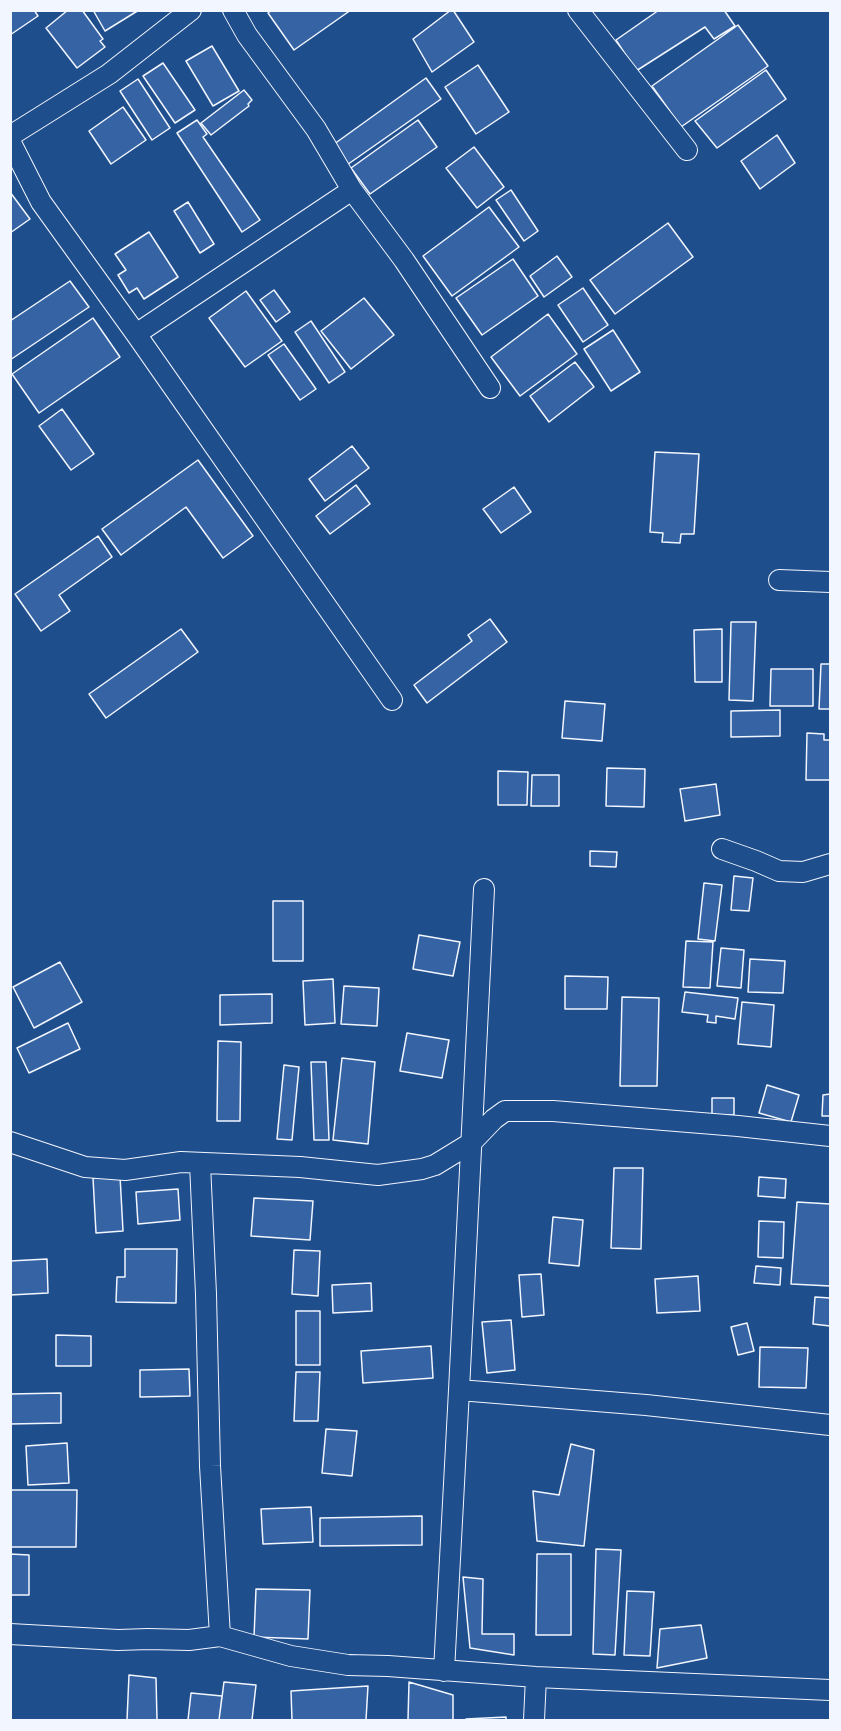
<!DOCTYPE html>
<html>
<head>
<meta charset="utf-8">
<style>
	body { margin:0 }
	#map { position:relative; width:841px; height:1731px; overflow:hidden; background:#1f4e8c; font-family:"Public Sans",sans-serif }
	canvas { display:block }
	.frame { position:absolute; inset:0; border:12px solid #f2f6ff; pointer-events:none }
</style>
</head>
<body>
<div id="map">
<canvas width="841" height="1731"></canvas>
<div class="frame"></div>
</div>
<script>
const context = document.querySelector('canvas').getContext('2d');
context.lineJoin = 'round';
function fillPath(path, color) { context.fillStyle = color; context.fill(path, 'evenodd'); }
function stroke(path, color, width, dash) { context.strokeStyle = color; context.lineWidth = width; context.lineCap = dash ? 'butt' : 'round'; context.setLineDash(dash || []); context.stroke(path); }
const building = new Path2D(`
	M10 10H34L38 16 10 35Z
	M68 10H82L103 39 100 41 105 47 77 68 46 28Z
	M93 10H139L105 31Z
	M272 10H351L294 50 268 13Z
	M451 10H453L474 42 432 72 413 39Z
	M659 10H724L735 26 714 39 705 27 636 71 616 40Z
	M738 25 768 66 681 127 652 86Z
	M212 46 239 91 213 106 186 61Z
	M163 63 195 110 175 123 143 76Z
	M478 65 509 112 476 134 445 87Z
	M766 70 786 99 717 148 695 121Z
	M426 78 441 99 344 167 330 147Z
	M138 79 170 128 152 140 120 91Z
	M244 90 252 100 248 104 249 106 211 135 201 123Z
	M123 107 146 140 111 164 89 131Z
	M197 120 207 134 203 137 260 220 242 232 177 133Z
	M418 120 437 147 370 194 351 168Z
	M777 135 795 163 760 189 741 161Z
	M474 147 504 187 477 208 446 168Z
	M511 190 538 231 524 241 496 200Z
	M10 192 30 219 10 233Z
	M188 202 214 244 200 253 174 211Z
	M489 207 519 247 452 296 423 256Z
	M668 223 693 257 615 314 590 280Z
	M149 232 178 277 144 299 137 288 129 293 118 275 126 270 115 254Z
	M557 256 572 277 544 297 530 276Z
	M513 259 538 296 482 335 456 298Z
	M70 281 89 307 10 360V321Z
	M583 288 608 325 583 342 558 305Z
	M274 290 290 312 276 322 260 300Z
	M246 291 282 341 245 367 209 318Z
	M364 298 394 335 351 369 321 331Z
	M548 314 577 354 520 396 491 357Z
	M93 318 120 357 39 413 12 374Z
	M311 321 345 372 329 383 295 332Z
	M613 330 640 372 611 391 584 349Z
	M284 344 316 389 300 400 268 355Z
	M575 362 594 387 549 422 530 396Z
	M62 409 94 454 71 470 39 426Z
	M352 446 369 468 325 501 309 479Z
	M655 452 699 454 694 534H681L680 543 662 542 663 533 650 532Z
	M198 460 253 536 223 558 186 507 121 555 102 529Z
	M356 485 370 504 330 534 316 516Z
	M514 487 531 512 501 533 483 509Z
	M98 536 112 557 59 595 70 611 41 631 15 594Z
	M490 619 507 642 427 703 414 685 472 641 468 635Z
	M731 622H756L753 701 729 700Z
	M181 629 198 652 106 718 89 694Z
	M722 629V682H695L694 630Z
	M821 664H830V709H819Z
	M771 669H813V706H770Z
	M565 701 605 704 602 741 562 738Z
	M780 710V736L731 737V711Z
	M807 733 824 734V740H830V780H806Z
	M607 768 645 769 644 807 606 806Z
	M498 771 528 772 527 805H498Z
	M532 775H559V806H531Z
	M716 784 720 815 685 821 680 789Z
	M590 851 617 852 616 867 590 866Z
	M734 876 753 878 749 911 731 910Z
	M704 883 722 885 715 941 698 939Z
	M273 901H303V961H273Z
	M419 935 460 942 453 976 413 969Z
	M686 941 713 942 710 988 683 987Z
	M721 948 744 950 741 988 717 986Z
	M750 959 785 961 783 993 748 992Z
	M60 962 82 1002 34 1028 13 987Z
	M565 976 608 977 607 1009H565Z
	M333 979 335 1023 305 1025 303 981Z
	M344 986 379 988 377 1026 341 1024Z
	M685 992 738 998 735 1019 716 1016V1023L707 1022 708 1015 682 1012Z
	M272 994V1023L220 1025V995Z
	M622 997 659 998 657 1086H620Z
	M742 1002 774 1005 771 1047 738 1044Z
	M68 1023 80 1049 29 1073 17 1048Z
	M407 1033 449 1040 442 1078 400 1071Z
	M218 1041 241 1042 240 1121H217Z
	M342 1058 375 1062 368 1144 333 1140Z
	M311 1062H326L329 1140H314Z
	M284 1065 299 1067 292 1140 277 1139Z
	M767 1085 799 1095 791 1122 759 1113Z
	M830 1094V1116H822L823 1095Z
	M712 1098H734V1115H712Z
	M614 1168H643L641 1249 611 1248Z
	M120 1176 123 1231 96 1233 93 1178Z
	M759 1177 786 1179 785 1198 758 1196Z
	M178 1189 180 1220 138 1224 136 1192Z
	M254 1198 313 1201 310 1240 251 1236Z
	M797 1202 830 1204V1286L791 1284Z
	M553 1217 583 1220 579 1266 549 1263Z
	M759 1221 784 1222 783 1258 758 1257Z
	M125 1249H177L176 1303 116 1302 117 1277H125Z
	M294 1250 320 1251 318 1296 292 1294Z
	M47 1259 48 1293 10 1295V1261Z
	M756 1266 781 1268 780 1285 754 1283Z
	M541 1274 544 1315 522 1317 519 1275Z
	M698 1276 700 1311 657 1313 655 1279Z
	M371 1283 372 1311 333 1313 332 1285Z
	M815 1297 830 1298V1326L813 1324Z
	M296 1311H320V1365H296Z
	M511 1320 515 1370 487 1373 482 1322Z
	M747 1323 754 1351 738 1355 731 1327Z
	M56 1335 91 1336V1366H56Z
	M431 1346 433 1378 363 1383 361 1351Z
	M760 1347 808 1348 806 1388 759 1387Z
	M189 1369 190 1396 140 1397V1370Z
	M296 1372H320L318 1421H294Z
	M61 1393V1423L10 1424V1394Z
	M326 1429 357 1431 352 1476 322 1473Z
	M67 1443 69 1483 28 1485 26 1446Z
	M571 1444 594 1450 584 1546 537 1541 533 1491 559 1495Z
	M10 1490H77L76 1547H10Z
	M311 1507 313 1542 263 1544 261 1509Z
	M422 1516V1545L320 1546V1518Z
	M596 1549 621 1550 615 1655 593 1654Z
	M10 1554 29 1555V1595H10Z
	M537 1554H571V1635H536Z
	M463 1577 483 1579 482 1634H514V1655L470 1648Z
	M256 1589 310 1590 308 1639 254 1637Z
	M627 1591 654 1592 650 1656 624 1655Z
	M701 1625 707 1658 657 1668 660 1629Z
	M129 1675 156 1678 157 1720H127Z
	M224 1682 256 1685 252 1720H219Z
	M409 1682 453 1695V1720H408Z
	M368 1686 366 1720H292L291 1691Z
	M191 1693 222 1696 219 1720H188Z
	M506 1717V1720H466V1719Z`);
const minor = new Path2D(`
	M233 10 247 35 316 129 352 190 404 260 490 388
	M578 10 687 150
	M10 136 109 74 191 10
	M10 141 41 202 136 334 392 700
	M136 334 352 190
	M779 580 830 582
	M722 849 756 861 779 871 803 872 830 864
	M10 1142 85 1167 125 1170 181 1162 300 1167 378 1175 422 1169 435 1165 471 1143 494 1119 505 1111H553L738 1126 830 1136
	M200 1164 206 1294 210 1466 220 1636
	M459 1390 646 1405 830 1425
	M10 1634 118 1640 148 1639 189 1640 220 1636 291 1656 348 1665 388 1666 536 1677 830 1690
	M444 1671 459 1390 484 889
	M534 1720 536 1677`);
fillPath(building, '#3563a3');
stroke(building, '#f2f6ff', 1.5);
stroke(minor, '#f2f6ff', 22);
stroke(minor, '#1f4e8c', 20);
</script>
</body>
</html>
